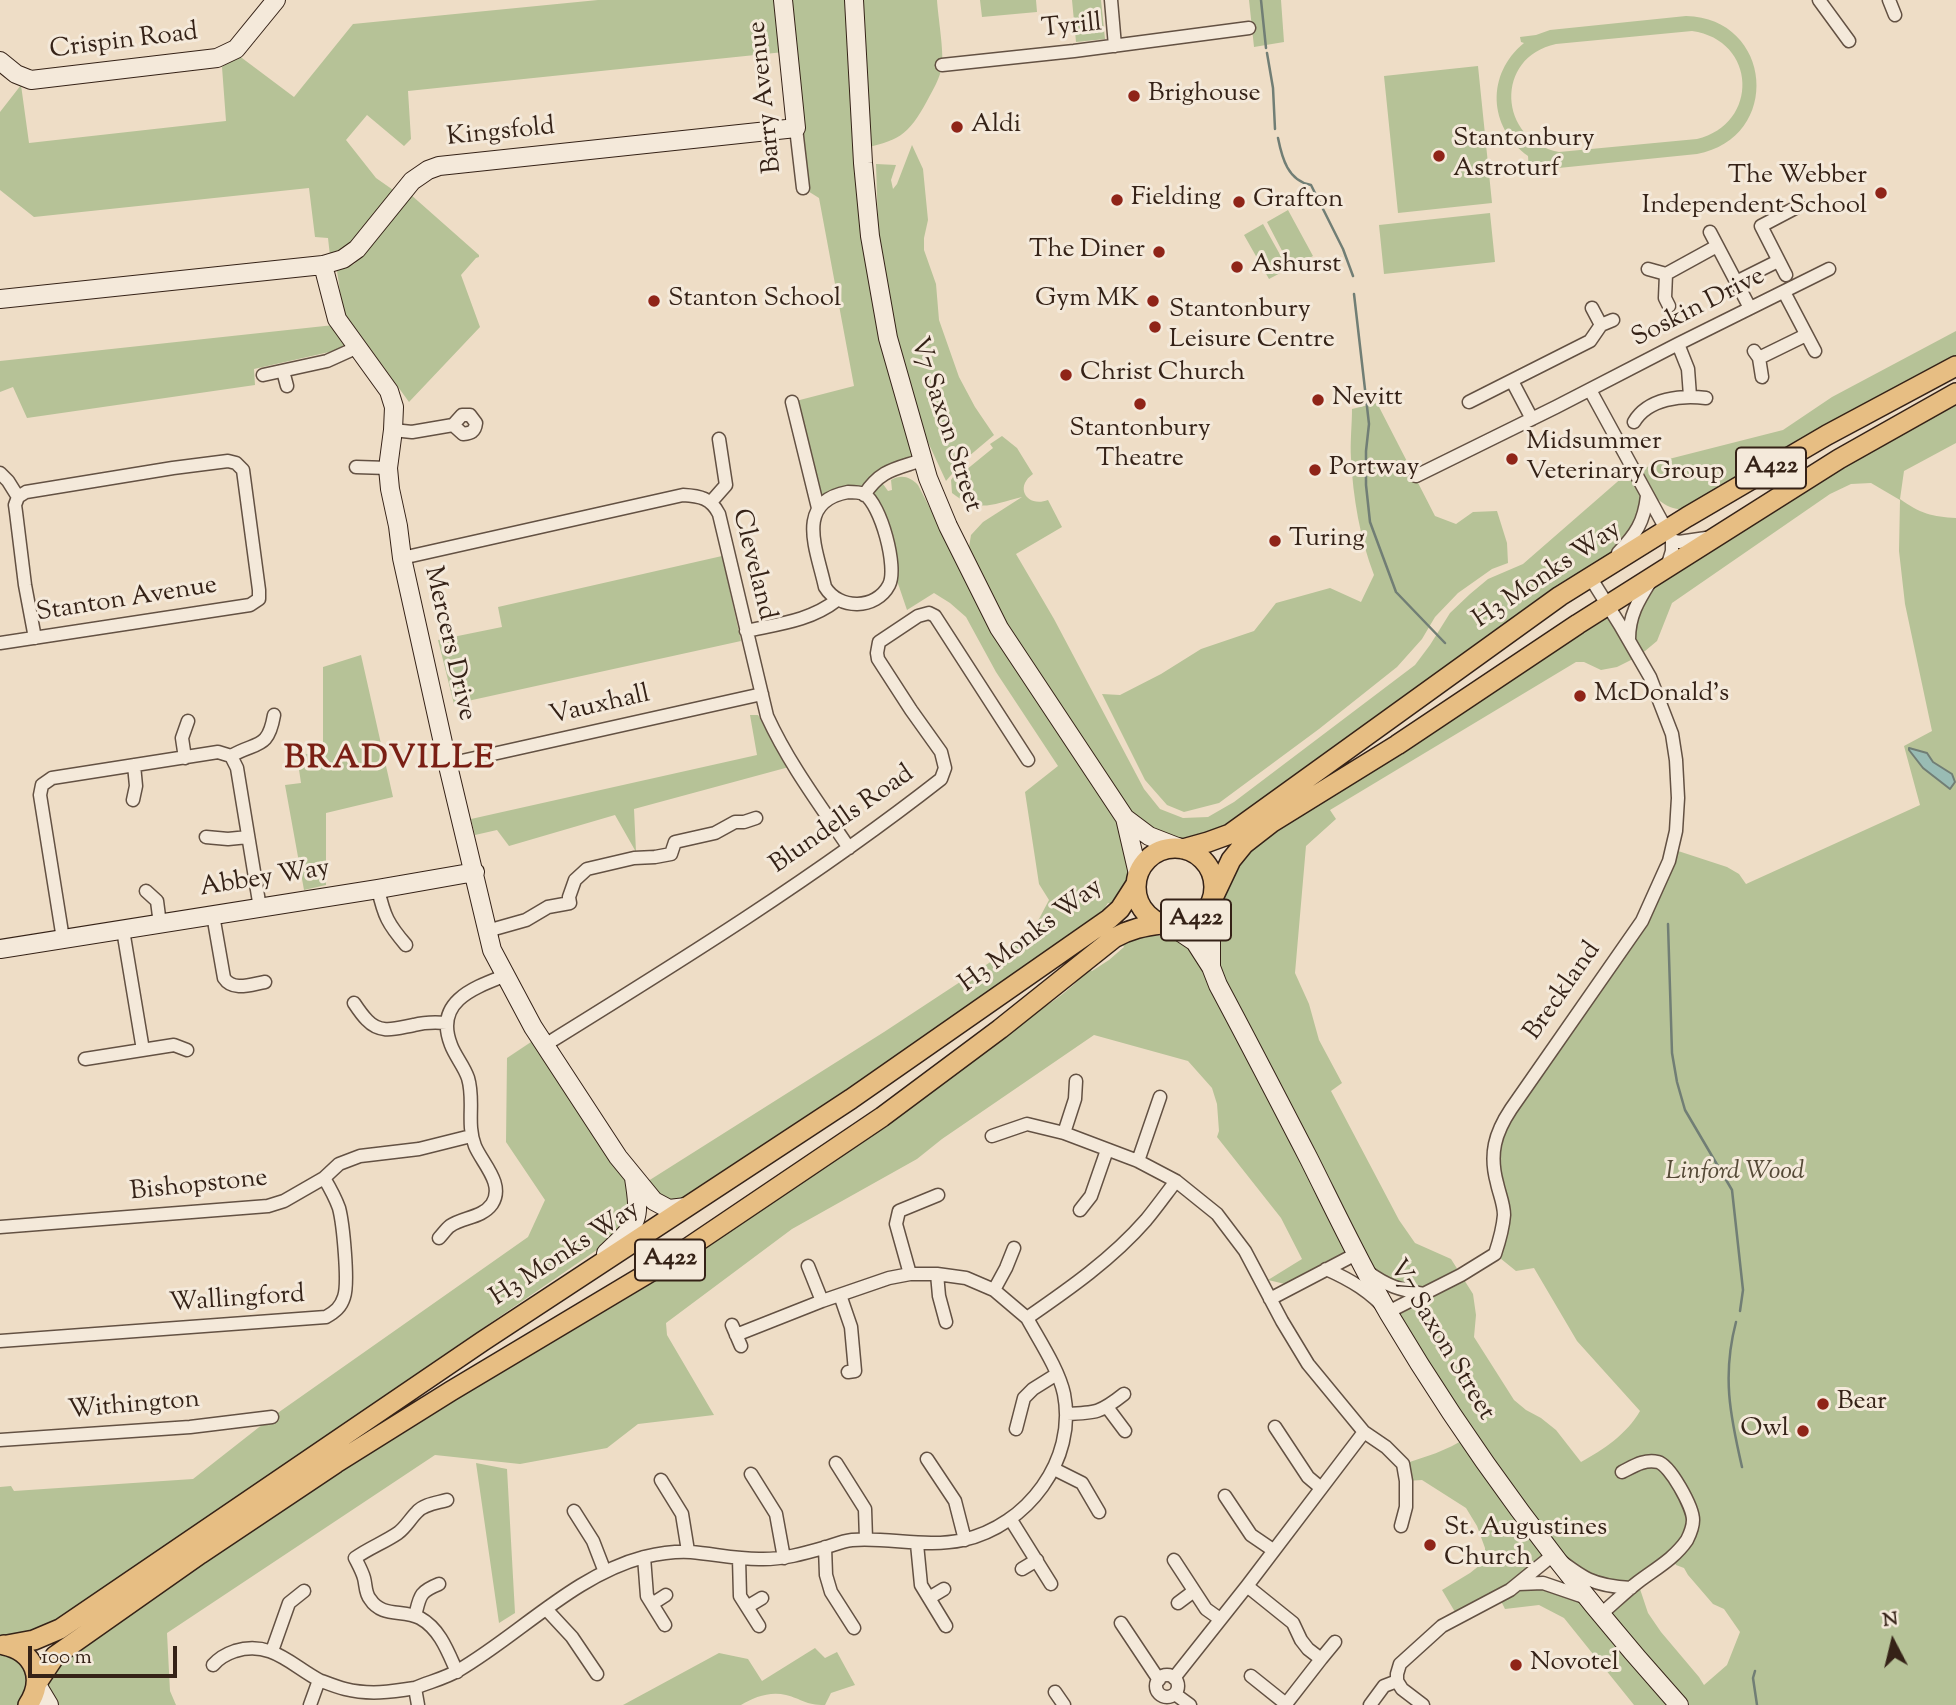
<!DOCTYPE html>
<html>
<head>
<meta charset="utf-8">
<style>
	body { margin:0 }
	#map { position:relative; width:1956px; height:1705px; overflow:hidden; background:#eeddc6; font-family:"Sorts Mill Goudy",serif }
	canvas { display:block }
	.north { position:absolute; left:1858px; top:1607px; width:70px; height:70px; -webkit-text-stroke:5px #f4e9da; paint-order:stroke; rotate:353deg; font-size:19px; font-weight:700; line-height:28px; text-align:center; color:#352217 }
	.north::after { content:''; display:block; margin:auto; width:24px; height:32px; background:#352217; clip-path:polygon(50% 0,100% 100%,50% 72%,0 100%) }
	.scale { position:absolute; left:28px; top:1646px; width:149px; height:32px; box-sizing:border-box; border:4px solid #352217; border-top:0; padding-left:9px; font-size:21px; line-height:24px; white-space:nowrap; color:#352217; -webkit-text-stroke:5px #f4e9da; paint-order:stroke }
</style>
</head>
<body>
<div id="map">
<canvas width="1956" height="1705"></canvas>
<div class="north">N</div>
<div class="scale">100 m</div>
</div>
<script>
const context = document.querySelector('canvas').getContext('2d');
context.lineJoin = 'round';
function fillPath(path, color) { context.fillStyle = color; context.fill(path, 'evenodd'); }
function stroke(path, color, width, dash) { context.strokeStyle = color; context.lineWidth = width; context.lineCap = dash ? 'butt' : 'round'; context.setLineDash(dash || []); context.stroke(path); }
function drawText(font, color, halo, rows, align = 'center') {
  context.font = font + ' "Sorts Mill Goudy",serif'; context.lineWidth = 6; context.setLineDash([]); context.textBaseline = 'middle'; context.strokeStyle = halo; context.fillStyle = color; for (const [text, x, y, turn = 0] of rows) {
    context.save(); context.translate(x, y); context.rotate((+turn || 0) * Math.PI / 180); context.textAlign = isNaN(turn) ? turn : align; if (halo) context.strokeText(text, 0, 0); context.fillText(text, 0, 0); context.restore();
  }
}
const green = new Path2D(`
	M598 0H779L784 52 408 91 411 139 404 146 367 115 346 140 376 178 396 192 354 243 330 256 328 238 315 237 309 188 34 217 0 190V112L21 85 29 143 226 121 222 67 238 55 294 97 353 24Z
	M783 0H937C938 17 944 50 942 66 940 78 933 90 927 101 908 136 898 141 860 149L870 236 922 460 878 477 888 491 892 490 891 480C902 474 910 477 918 485L993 631 1105 801 1124 837 1129 862V884L1115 905 1108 903 1104 909 1053 948 692 1199 669 1205 645 1183 884 1032 1030 936 1049 900 1039 884 1025 792 1058 766 996 672 966 617 950 603 934 593 907 610 892 566 878 513 856 492 818 508 792 402 854 386 819 198 803 188Z
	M980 0H1036L1037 12 982 17Z
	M1072 0H1101L1105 39 1076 42Z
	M1249 0H1281L1284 42 1254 47Z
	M1686 16C1773 18 1783 138 1697 154L1529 171 1528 156C1488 127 1486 74 1524 43L1521 42 1520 37 1536 35 1550 30ZM1692 31C1757 40 1760 124 1697 139L1559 152C1498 140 1494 57 1556 44Z
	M1478 66 1492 203 1398 213 1384 76Z
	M912 145 923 169 928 220 924 238V250L936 284 939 320 959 377 975 407 994 435 962 462 946 481 921 427 897 339 879 258 876 164 896 165 891 180 893 189 897 184Z
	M410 194 479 255V257L476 258 461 275 480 327 409 402 343 311 337 271 354 264 370 247Z
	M1288 210 1313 256 1291 268 1267 222Z
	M1490 213 1495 262 1384 274 1379 225Z
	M1263 224 1288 269 1269 279 1244 235Z
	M334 325 347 348 254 369 255 385 27 418 13 387 0 392V361Z
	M1956 331V366L1690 509C1663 512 1659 496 1636 484L1645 514 1628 543 1230 834 1183 849 1125 818 1007 626 968 553 971 535 983 522 1022 497C992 504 979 514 952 493L951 480 956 473 960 477 966 470 993 448 990 444 1002 436 1017 448 1033 474C1014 487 1027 508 1048 500L1062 527 1016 554 1054 619 1144 789 1160 809 1183 818 1208 817 1234 802 1415 665 1430 645 1450 613 1470 594 1488 579 1523 564 1624 476 1665 460 1783 430 1832 397Z
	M1956 393V443L1904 471 1900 499C1919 513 1933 517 1956 518V1705H1634L1564 1618 1539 1605 1505 1609 1499 1597 1458 1617 1442 1590 1470 1573 1485 1561V1548L1477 1526 1466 1508 1422 1480 1406 1481 1403 1464C1425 1457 1447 1451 1467 1437L1388 1312 1422 1295 1394 1288 1356 1254 1324 1263 1285 1284 1268 1280 1302 1259 1281 1218 1217 1137 1219 1131 1217 1104 1212 1088 1188 1061 1094 1035 942 1139 917 1159 792 1229 666 1323 667 1335 714 1415 638 1424 607 1448 520 1464 435 1455 167 1633 170 1691 176 1705H56L48 1688 47 1681 59 1661 90 1644 106 1632 154 1587 670 1260 1000 1029C1039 1011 1060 1001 1089 969L1092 971 1109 960 1124 947 1122 942 1148 934 1177 939 1210 967 1211 905 1244 844 1267 840 1271 823 1607 605 1628 639 1644 593ZM1871 483 1900 500 1899 551 1905 604 1932 731 1904 746 1920 805 1746 884 1739 874 1727 867 1672 849 1642 921 1496 1135 1500 1236 1495 1254 1516 1271 1534 1268 1577 1341 1640 1411C1627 1434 1603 1450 1581 1462L1556 1430 1541 1418 1526 1410 1514 1400 1474 1337 1476 1315 1473 1294 1451 1259 1415 1243 1399 1220 1331 1091 1342 1083 1319 1040 1309 1004 1295 973 1306 846 1336 819 1330 810 1576 662H1584L1601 670 1617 667 1639 656 1657 641 1672 603 1830 494 1851 484ZM1553 1555 1612 1587 1630 1588 1601 1614 1553 1585 1518 1583ZM1672 1557 1676 1565 1684 1568 1688 1575 1713 1604 1724 1609 1740 1632 1727 1665 1704 1685 1699 1677 1661 1632 1648 1613 1638 1583Z
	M1377 403 1435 516 1456 524 1473 512 1497 511 1507 543 1508 563 1492 569 1458 593 1435 617 1422 639 1397 667 1319 729 1219 803 1184 812 1167 805 1145 780 1102 694 1120 695 1161 674 1201 649 1254 631 1276 603 1330 588 1361 602 1374 575C1360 538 1353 498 1351 458 1350 442 1352 425 1352 409Z
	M722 556 741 641 454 704 438 640 502 627 498 607Z
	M361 655 393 797 326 813V885L304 890 285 785 301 783 297 756 323 751V667Z
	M750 715H758L789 767 634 809 636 852 615 815 509 846 497 830 475 835 471 819 757 755Z
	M534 1040 630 1186 634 1198 623 1232 53 1623 13 1638 0 1636V1487L11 1486 14 1491 193 1479 272 1417 528 1237 545 1200 506 1142 507 1058Z
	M476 1463 507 1469 515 1613 499 1623Z
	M815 1648 825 1658 837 1652 855 1685 831 1693 825 1705C805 1705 802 1699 786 1695 770 1691 754 1697 741 1705H623L719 1653 748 1659 762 1681Z
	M0 1654C26 1657 38 1686 18 1705H0Z`);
const water = new Path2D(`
	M1909 748 1927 753 1933 762 1952 774 1955 782 1950 789 1923 768 1909 750Z`);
const stream = new Path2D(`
	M1261 0 1266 48
	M1267 53 1273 88 1275 129
	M1278 138C1282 158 1288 181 1311 185L1343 249 1353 276
	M1354 294 1369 424 1366 451V485L1370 522 1396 592 1445 643
	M1668 924 1672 1053 1677 1082 1685 1110 1732 1190 1743 1290 1740 1311
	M1736 1322C1722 1375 1730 1415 1742 1467
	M1755 1671 1753 1678 1757 1705`);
const street = new Path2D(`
	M1111 0 1115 46
	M1819 0 1849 41
	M1889 0 1895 15
	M942 65 1074 51 1249 28
	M796 128 803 188
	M1710 232 1750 308
	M1648 269 1666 274 1665 298 1669 306
	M1666 274 1717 246
	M1786 275 1761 226 1799 206
	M1736 282 1778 261
	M1784 292 1815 351
	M1592 308 1601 325
	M1678 344 1688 369 1690 396
	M1754 351 1759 358 1762 377
	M1759 358 1806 335
	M283 371 287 386
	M263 375 327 361 358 347
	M1512 381 1532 419
	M1590 390 1672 540V551L1667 567
	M792 402 818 508
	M1469 402 1590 341 1601 325 1613 320
	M1634 422C1648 398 1682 395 1706 398
	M393 430 412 432 453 425 462 415H470L476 423C475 432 471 433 463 434L453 425
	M356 467 388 468
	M0 473 8 481 18 497
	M1416 476 1556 407 1678 344 1829 269
	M848 492C853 492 859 492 864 494 881 504 898 568 889 585 876 610 839 610 825 587 817 550 794 502 848 492Z
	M864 495C881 469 896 469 922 460
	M711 502 726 485 719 439
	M1672 540 1679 542 1706 538
	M1618 553C1636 534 1644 522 1647 496
	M402 558 683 495C700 496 711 498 719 514L767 716C789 764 820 805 849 848
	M746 631C778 624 810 621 837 600
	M1629 639C1629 616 1638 601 1650 582
	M0 643 250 605 259 599V590L243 470 236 463 228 461 173 468 26 492 18 497 15 505 16 512 25 585 35 638
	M231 756C257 741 268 750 274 715
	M185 758 182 738 188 721
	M448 764 762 694
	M133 800 136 786 134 765
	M206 837 228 839 248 837
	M378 889C384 916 388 924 406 945
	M146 891 157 901 160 924
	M213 915 224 978C233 992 252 984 265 982
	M123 930 143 1050
	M487 931 526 920 548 907 570 903 569 897 575 880 587 869 634 858 655 857 671 854 675 842 715 833 735 822H744L756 818
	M63 939 40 795 42 785 52 778 218 752 231 756 237 768 260 908
	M354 1003C358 1009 362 1015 367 1020 381 1035 397 1028 414 1025 425 1022 436 1022 447 1023
	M545 1045C679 962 816 877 941 779L945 768 941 752 911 710 878 659 877 653 879 642 918 616 929 613 935 616 1028 760
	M85 1059 174 1045 187 1050
	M1064 1133 1075 1099 1076 1081
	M992 1136 1027 1124 1064 1133 1138 1161 1176 1181 1217 1214 1245 1251 1282 1321 1308 1364 1364 1432 1386 1447 1403 1464 1406 1481V1507L1401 1526
	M1138 1161 1160 1097
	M1080 1210 1091 1196 1107 1150
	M0 1227 268 1206 284 1201 324 1178 339 1164 360 1156 419 1149 471 1136
	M439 1238C443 1234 446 1229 450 1226 463 1217 482 1218 492 1204 505 1184 482 1163 475 1146 466 1123 475 1101 468 1078 464 1066 455 1056 451 1045 434 1002 473 988 504 976
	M808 1266 822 1301
	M1326 1269C1351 1280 1371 1292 1388 1312L1461 1275 1495 1254C1499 1242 1503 1228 1504 1215 1504 1204 1499 1193 1497 1183 1489 1154 1495 1133 1511 1109L1642 921 1669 861 1676 831 1678 798 1676 760 1672 734 1650 677 1620 625 1590 577
	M1368 1272C1387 1286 1400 1290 1424 1294
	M910 1274 896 1224 899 1211 938 1195
	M937 1274 939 1296 946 1322
	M994 1290 1006 1268 1014 1248
	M840 1295 851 1327 855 1371 848 1372
	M1270 1299 1356 1254
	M732 1325 741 1346
	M736 1335 822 1301 889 1278 910 1274H937L966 1278 994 1290 1027 1318
	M0 1341 326 1317C335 1312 341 1307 344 1297 349 1283 343 1223 339 1208 335 1197 330 1188 324 1178
	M1107 1407 1125 1431
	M1066 1414C1096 1413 1100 1413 1124 1394
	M1275 1427 1308 1477 1321 1488
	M1016 1429 1024 1398 1033 1389 1057 1374
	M0 1440 190 1427 272 1417
	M927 1459 955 1501 965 1540
	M836 1463 865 1509 866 1539
	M1054 1469 1082 1483 1099 1512
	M751 1474 776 1514 784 1558
	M661 1480 682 1514 688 1551
	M1225 1496 1251 1535 1273 1550
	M447 1500C437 1503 424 1504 417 1512 410 1519 406 1527 398 1533 385 1542 369 1548 355 1558 358 1564 362 1571 364 1578 366 1585 365 1593 370 1599 382 1618 403 1609 420 1618 440 1629 448 1652 457 1672
	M574 1511 593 1541 605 1572
	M1011 1520 1051 1584
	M917 1544 921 1585 946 1626
	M825 1547 826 1575 831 1592 854 1628
	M644 1557 647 1596 665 1625
	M739 1558 740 1596 759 1626
	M1174 1560 1206 1609 1220 1619
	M1022 1569 1037 1560
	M1518 1584 1543 1583 1584 1597
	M1247 1586 1293 1623 1301 1640 1308 1649 1321 1659 1286 1704 1251 1676
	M929 1598 944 1589
	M1178 1603 1194 1591
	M652 1604 666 1595
	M747 1607 762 1598
	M546 1609 572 1637 597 1674
	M1601 1614C1613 1604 1625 1592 1638 1582 1655 1569 1674 1559 1687 1540 1690 1534 1693 1527 1693 1520 1693 1507 1670 1465 1658 1462 1644 1459 1634 1466 1622 1472
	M415 1616C420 1596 419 1592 439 1584
	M1121 1623 1159 1680
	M272 1651 289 1603 304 1591
	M1321 1659 1335 1642
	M213 1665C219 1658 226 1654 235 1651 271 1640 291 1665 319 1680 327 1683 337 1687 345 1689 369 1695 391 1692 415 1688
	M1156 1686a11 11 0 1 1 22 0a11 11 0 1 1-22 0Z
	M1174 1678 1247 1586 1364 1432
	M1055 1692 1064 1705
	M1175 1694 1190 1705
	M310 1705 319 1680
	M418 1705 415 1688C429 1682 446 1678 459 1670 519 1635 575 1575 644 1557 657 1554 677 1551 691 1552 714 1554 736 1559 759 1559 782 1560 806 1553 827 1547 836 1544 843 1541 852 1540 889 1537 926 1548 963 1540 1027 1526 1077 1460 1064 1394 1059 1370 1039 1340 1027 1318 1069 1289 1112 1259 1146 1220 1156 1208 1166 1194 1176 1181
	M1370 1705 1384 1686 1397 1681
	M1423 1705 1402 1689 1397 1681V1674L1400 1664 1442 1626 1510 1590 1553 1555C1582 1578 1593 1586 1631 1588`);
const secondary = new Path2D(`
	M854 0 863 163 870 236 888 338 928 478 948 526 999 628 1125 818 1149 836 1180 848
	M0 61 16 74 31 80 217 58 236 49 276 0
	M323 265 337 319 389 391 394 407 393 430 388 468 390 489 398 526 402 558 449 770 492 950 533 1027 618 1157 654 1201 669 1209 686 1207
	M0 299 323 265 343 259 357 249 412 181 428 170 439 166 796 128 783 0
	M1125 818 1138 874
	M1211 904V967
	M1171 926 1195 942 1211 967 1218 985C1249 1043 1279 1101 1309 1159 1335 1211 1360 1264 1389 1314 1472 1454 1570 1584 1679 1705
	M0 949 378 889 475 872
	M606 1253C638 1223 641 1222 634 1178
	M37 1685 49 1705`);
const primary = new Path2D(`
	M1136 887a39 39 0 1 1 78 0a39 39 0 1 1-78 0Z
	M1183 849 1208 842 1230 834 1560 596 1687 517 1827 435 1956 366
	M1213 898 1231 860 1244 844 1271 823 1397 745 1578 624 1839 459 1956 393
	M4 1645C35 1652 45 1679 28 1705
	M7 1645 34 1640 60 1629 483 1341 851 1099 1109 919 1120 909 1136 884
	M37 1683 55 1656 200 1554 336 1463 451 1391 670 1260 882 1117 1000 1029 1114 938C1130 929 1144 926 1162 924`);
const markers = [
	[1134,96,7,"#8f2418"],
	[957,127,7,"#8f2418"],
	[1439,156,7,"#8f2418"],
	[1881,193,7,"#8f2418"],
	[1117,200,7,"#8f2418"],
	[1239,202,7,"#8f2418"],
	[1159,252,7,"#8f2418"],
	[1237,267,7,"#8f2418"],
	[654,301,7,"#8f2418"],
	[1153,301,7,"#8f2418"],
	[1155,327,7,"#8f2418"],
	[1066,375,7,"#8f2418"],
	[1318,400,7,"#8f2418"],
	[1140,404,7,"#8f2418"],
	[1512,459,7,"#8f2418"],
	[1315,470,7,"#8f2418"],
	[1275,541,7,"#8f2418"],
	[1580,696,7,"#8f2418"],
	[1823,1404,7,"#8f2418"],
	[1803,1431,7,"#8f2418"],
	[1430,1545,7,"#8f2418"],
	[1516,1665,7,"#8f2418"]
];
const shields = [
	[1771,468,70],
	[1196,920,70],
	[670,1260,70]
];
const shieldNames = [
	["A422",1771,468],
	["A422",1196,920],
	["A422",670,1260]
];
const streetNames = [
	["Tyrill",1072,28,-6],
	["Crispin Road",124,43,-7],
	["Barry Avenue",767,97,-96],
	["Kingsfold",501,134,-6],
	["Soskin Drive",1699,309,-27],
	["V7 Saxon Street",944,425,72],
	["Cleveland",752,565,76],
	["H3 Monks Way",1548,576,-34],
	["Stanton Avenue",127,601,-9],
	["Mercers Drive",448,644,77],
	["Vauxhall",600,707,-13],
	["Blundells Road",843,821,-35],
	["Abbey Way",265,880,-9],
	["H3 Monks Way",1032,937,-37],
	["Breckland",1564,992,-55],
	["Bishopstone",199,1187,-6],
	["H3 Monks Way",566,1255,-33],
	["Wallingford",237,1301,-4],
	["V7 Saxon Street",1440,1341,59],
	["Withington",134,1407,-5]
];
const poiNames = [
	["Brighouse",1148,96],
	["Aldi",971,127],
	["Stantonbury",1453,141],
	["Astroturf",1453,171],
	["The Webber",1867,178,"right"],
	["Independent School",1867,208,"right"],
	["Fielding",1131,200],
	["Grafton",1253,202],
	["The Diner",1145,252,"right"],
	["Ashurst",1251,267],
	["Stanton School",668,301],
	["Gym MK",1139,301,"right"],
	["Stantonbury",1169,312],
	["Leisure Centre",1169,342],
	["Christ Church",1080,375],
	["Nevitt",1332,400],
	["Stantonbury",1140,431,"center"],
	["Theatre",1140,461,"center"],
	["Midsummer",1526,444],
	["Veterinary Group",1526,474],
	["Portway",1329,470],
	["Turing",1289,541],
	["McDonald's",1594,696],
	["Bear",1837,1404],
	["Owl",1789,1431,"right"],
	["St. Augustines",1444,1530],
	["Church",1444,1560],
	["Novotel",1530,1665]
];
const parkNames = [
	["Linford Wood",1735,1174]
];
const districtNames = [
	["BRADVILLE",390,761]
];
fillPath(green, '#b6c297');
fillPath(water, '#99bcb4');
stroke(water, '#717e75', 2);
stroke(stream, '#717e75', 2.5);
stroke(street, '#635143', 15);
stroke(secondary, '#352217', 20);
stroke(primary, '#352217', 22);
stroke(street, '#f4e9da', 12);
stroke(secondary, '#f4e9da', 18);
stroke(primary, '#e7be83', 19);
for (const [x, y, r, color] of markers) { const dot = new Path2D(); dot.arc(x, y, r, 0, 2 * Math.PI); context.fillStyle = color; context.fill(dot); stroke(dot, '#f4e9da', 2.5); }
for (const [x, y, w] of shields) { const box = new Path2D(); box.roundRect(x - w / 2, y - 20.5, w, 41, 5); context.fillStyle = '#f4e9da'; context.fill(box); stroke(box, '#352217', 2); }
drawText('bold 24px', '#352217', null, shieldNames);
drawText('26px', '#352217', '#f4e9da', streetNames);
drawText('26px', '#352217', '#f4e9da', poiNames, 'left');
drawText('italic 26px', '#554a37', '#f4e9da', parkNames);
context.letterSpacing = '2px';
drawText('bold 33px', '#7a1f14', '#f4e9da', districtNames);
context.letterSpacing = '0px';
</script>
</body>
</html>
